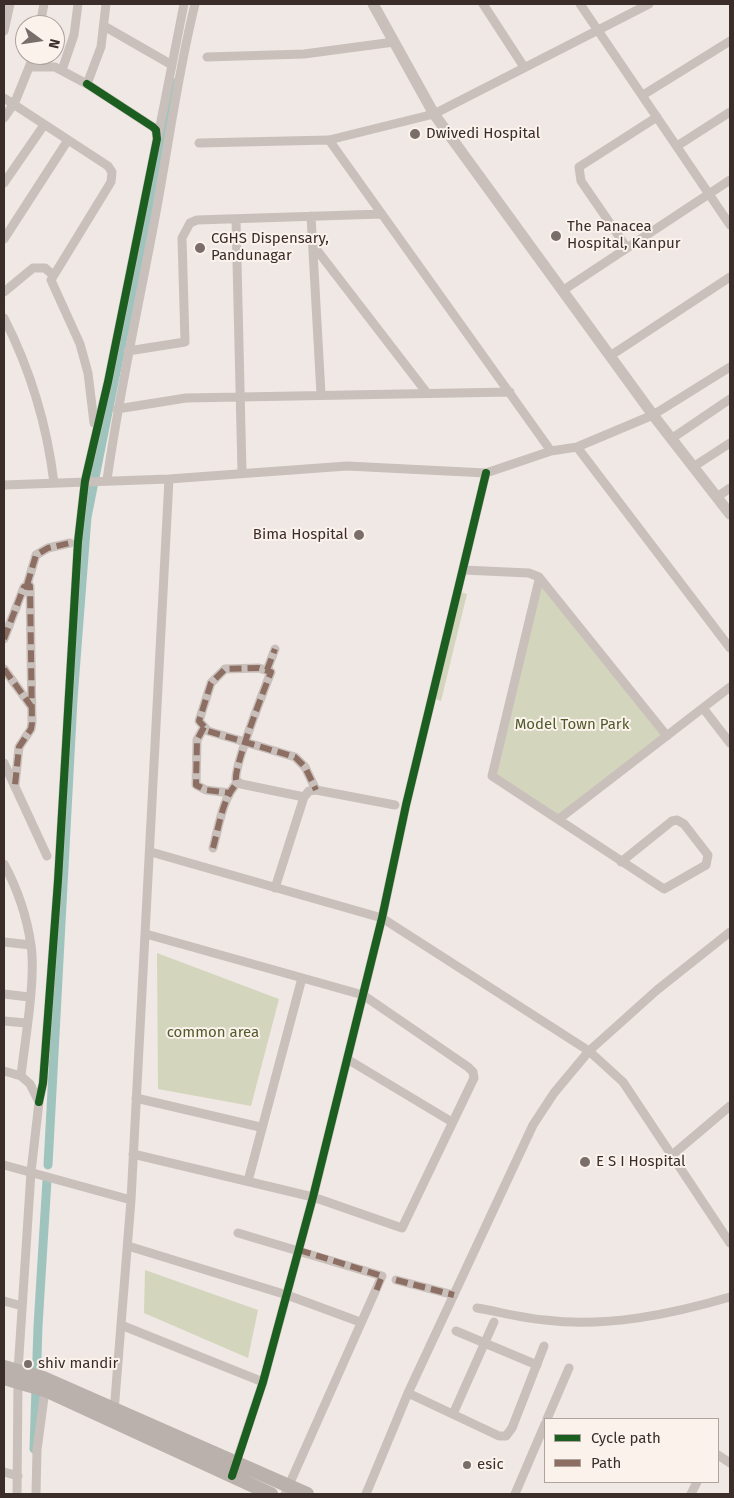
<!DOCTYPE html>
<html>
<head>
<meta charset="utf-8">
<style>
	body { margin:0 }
	#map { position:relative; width:734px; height:1498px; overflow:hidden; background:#f0e8e4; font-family:"Fira Sans",sans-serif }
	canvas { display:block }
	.frame { position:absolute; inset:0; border:5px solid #3b2d2a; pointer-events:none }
	.legend { position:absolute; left:544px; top:1418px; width:175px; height:65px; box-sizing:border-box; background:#fbf2ec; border:1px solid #aea39e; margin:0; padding:6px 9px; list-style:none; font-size:15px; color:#3b2d2a }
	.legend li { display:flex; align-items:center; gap:10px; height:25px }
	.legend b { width:25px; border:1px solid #aea39e }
	.north { position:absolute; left:15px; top:15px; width:50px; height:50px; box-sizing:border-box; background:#fbf2ec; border:1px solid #aea39e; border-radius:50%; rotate:104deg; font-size:14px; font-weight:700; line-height:20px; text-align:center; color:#3b2d2a }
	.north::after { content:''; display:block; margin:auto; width:18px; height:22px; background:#7a6e6b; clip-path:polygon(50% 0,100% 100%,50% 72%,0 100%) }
</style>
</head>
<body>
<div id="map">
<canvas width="734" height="1498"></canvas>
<div class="frame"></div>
<ul class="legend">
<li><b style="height:6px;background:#1b5e20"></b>Cycle path</li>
<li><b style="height:6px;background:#8d6e63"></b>Path</li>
</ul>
<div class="north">N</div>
</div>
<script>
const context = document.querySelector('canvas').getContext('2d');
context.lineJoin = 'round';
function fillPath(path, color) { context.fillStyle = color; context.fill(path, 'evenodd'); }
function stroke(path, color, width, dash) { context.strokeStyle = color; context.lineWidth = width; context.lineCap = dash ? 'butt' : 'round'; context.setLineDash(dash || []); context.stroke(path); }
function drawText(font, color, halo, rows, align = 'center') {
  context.font = font + ' "Fira Sans",sans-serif'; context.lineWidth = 4; context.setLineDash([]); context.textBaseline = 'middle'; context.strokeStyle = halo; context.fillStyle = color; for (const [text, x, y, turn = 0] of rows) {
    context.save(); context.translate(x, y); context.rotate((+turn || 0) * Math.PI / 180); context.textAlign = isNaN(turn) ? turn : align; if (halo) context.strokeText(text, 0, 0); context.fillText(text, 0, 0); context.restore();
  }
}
const green = new Path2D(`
	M539 580 667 736 559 819 492 776Z
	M460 592 467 594 441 701 433 698Z
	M157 953 279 999 251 1106 158 1089Z
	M145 1270 258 1310 248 1358 144 1313Z`);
const canal = new Path2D(`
	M48 1165 73 699 87 517 174 83
	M34 1449 38 1326 47 1180`);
const minor = new Path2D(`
	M483 4 524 67
	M580 4 730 225
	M40 25 44 4
	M104 26 172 65
	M4 31 10 4
	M207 57 304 54 394 42
	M30 67H55L87 84 101 47 106 4
	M62 70 74 35 78 4
	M643 95 730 41
	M4 98 108 166 112 172 111 182 51 280 80 344 88 373 94 423
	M4 118 15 102 34 55
	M158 136 184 4
	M329 140 551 451
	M199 143 329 140 434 114 649 4
	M677 146 730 112
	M4 183 44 125
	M311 216 321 394
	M236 219 242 472
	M4 239 68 140
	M313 245 427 393
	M627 248 581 181 579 167 657 117
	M562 291 730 180
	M4 292 33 268H45L53 275
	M4 318C30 369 47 425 54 483
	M128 351 185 342 182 238 190 223 197 220 382 214
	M610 356 730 277
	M117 409 186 398 510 392
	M671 439 730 399
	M577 447 730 648
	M693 467 730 443
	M107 480C119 394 138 309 154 223 168 150 177 76 195 4
	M4 485 169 479 347 466 486 473 551 451 577 447 653 415 730 367
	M717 497 730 488
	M463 570 529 573 539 577V580L492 776 664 889 706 865 708 855 684 824 677 820 672 821 621 862
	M539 577 667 736
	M27 585 36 555 48 548 70 543
	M4 639 24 587 30 586 32 723 31 729 19 747 15 785
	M4 669 31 706
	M267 670 275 649
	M703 708 730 743
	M204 727 197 740 196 785 206 790 230 793
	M4 763 47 856
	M304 797 241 784 236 780C234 766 264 690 271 672L259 668 225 669 211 683 199 721 208 731 295 757 305 767 316 790
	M559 819 730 687
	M213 848C219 827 222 798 238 782
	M151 852 382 918 589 1051 623 1082 730 1243
	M4 864C17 888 27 918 31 945 36 980 25 1039 21 1076
	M275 888 304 797 309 791 316 790 395 805
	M4 942 31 945
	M4 994 29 997
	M4 1021 26 1023
	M347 1059 452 1122
	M4 1071 21 1076 30 1084 39 1102 31 1172 18 1371
	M136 1098 260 1127
	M39 1102 43 1083 58 881 78 542 85 481 108 382 157 139 156 130 153 127 87 84
	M133 1154 313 1197 402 1228 474 1078 473 1072 468 1067 363 995 146 934
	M671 1156 730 1106
	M4 1165 131 1200
	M248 1181 302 978
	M238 1233 382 1276 285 1494
	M128 1246 287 1295 360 1322
	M396 1280 454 1295
	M4 1301 22 1306
	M477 1308C500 1312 522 1318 545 1320 606 1328 672 1314 730 1297
	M121 1325 263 1382
	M456 1331 537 1365
	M408 1393 499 1436H506L512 1428 544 1346
	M114 1412 131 1200 169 479
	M453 1414 494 1322
	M547 1419 569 1368
	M718 1455 730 1463
	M235 1466 263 1382 313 1197 382 918 406 805 486 473
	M4 1472 18 1476
	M17 1494 18 1381
	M36 1494 37 1450 45 1390
	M366 1494 408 1393 533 1125 554 1093 589 1051 657 990 730 932
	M515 1494 545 1424
	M691 1494 697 1482`);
const tertiary = new Path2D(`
	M373 4 434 114 653 415 730 514`);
const secondary = new Path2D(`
	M4 1367 43 1378 307 1494
	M4 1378 45 1390 271 1494`);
const quiet = new Path2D(`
	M27 585 36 555 48 548 70 543
	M4 639 24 587 30 586 32 723 31 729 19 747 15 785
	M4 669 31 706
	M267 670 275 649
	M204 727 197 740 196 785 206 790 230 793
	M236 780C234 766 264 690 271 672L259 668 225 669 211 683 199 721 208 731 295 757 305 767 316 790
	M213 848C219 827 222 798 238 782
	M299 1250 382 1276 375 1294
	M396 1280 454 1295`);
const cycleway = new Path2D(`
	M39 1102 43 1083 58 881 78 542 85 481 108 382 157 139 156 130 153 127 87 84
	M232 1476 263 1382 313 1197 382 918 406 805 486 473`);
const markers = [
	[415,134,6,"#7a6e6b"],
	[556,236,6,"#7a6e6b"],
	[200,248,6,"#7a6e6b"],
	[359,535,6,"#7a6e6b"],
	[585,1162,6,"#7a6e6b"],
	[28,1364,5,"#7a6e6b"],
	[467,1465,5,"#7a6e6b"]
];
const poiNames = [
	["Dwivedi Hospital",426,134],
	["The Panacea",567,227],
	["Hospital, Kanpur",567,244],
	["CGHS Dispensary,",211,239],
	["Pandunagar",211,256],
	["Bima Hospital",348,535,"right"],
	["E S I Hospital",596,1162],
	["shiv mandir",38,1364],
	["esic",477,1465]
];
const parkNames = [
	["Model Town Park",572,725],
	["common area",213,1033]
];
fillPath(green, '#d4d5bd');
stroke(canal, '#9fc4be', 9);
stroke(minor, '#c9c0bc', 9);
stroke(tertiary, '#c9c0bc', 11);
stroke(secondary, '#bab0ac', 14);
stroke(quiet, '#8d6e63', 6, [12, 6]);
stroke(cycleway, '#1b5e20', 8);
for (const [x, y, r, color] of markers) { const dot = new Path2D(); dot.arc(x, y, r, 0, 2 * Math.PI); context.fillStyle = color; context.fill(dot); stroke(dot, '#fbf2ec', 2); }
drawText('15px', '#3b2d2a', '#fbf2ec', poiNames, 'left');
drawText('15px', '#505b2b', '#fbf2ec', parkNames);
</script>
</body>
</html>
